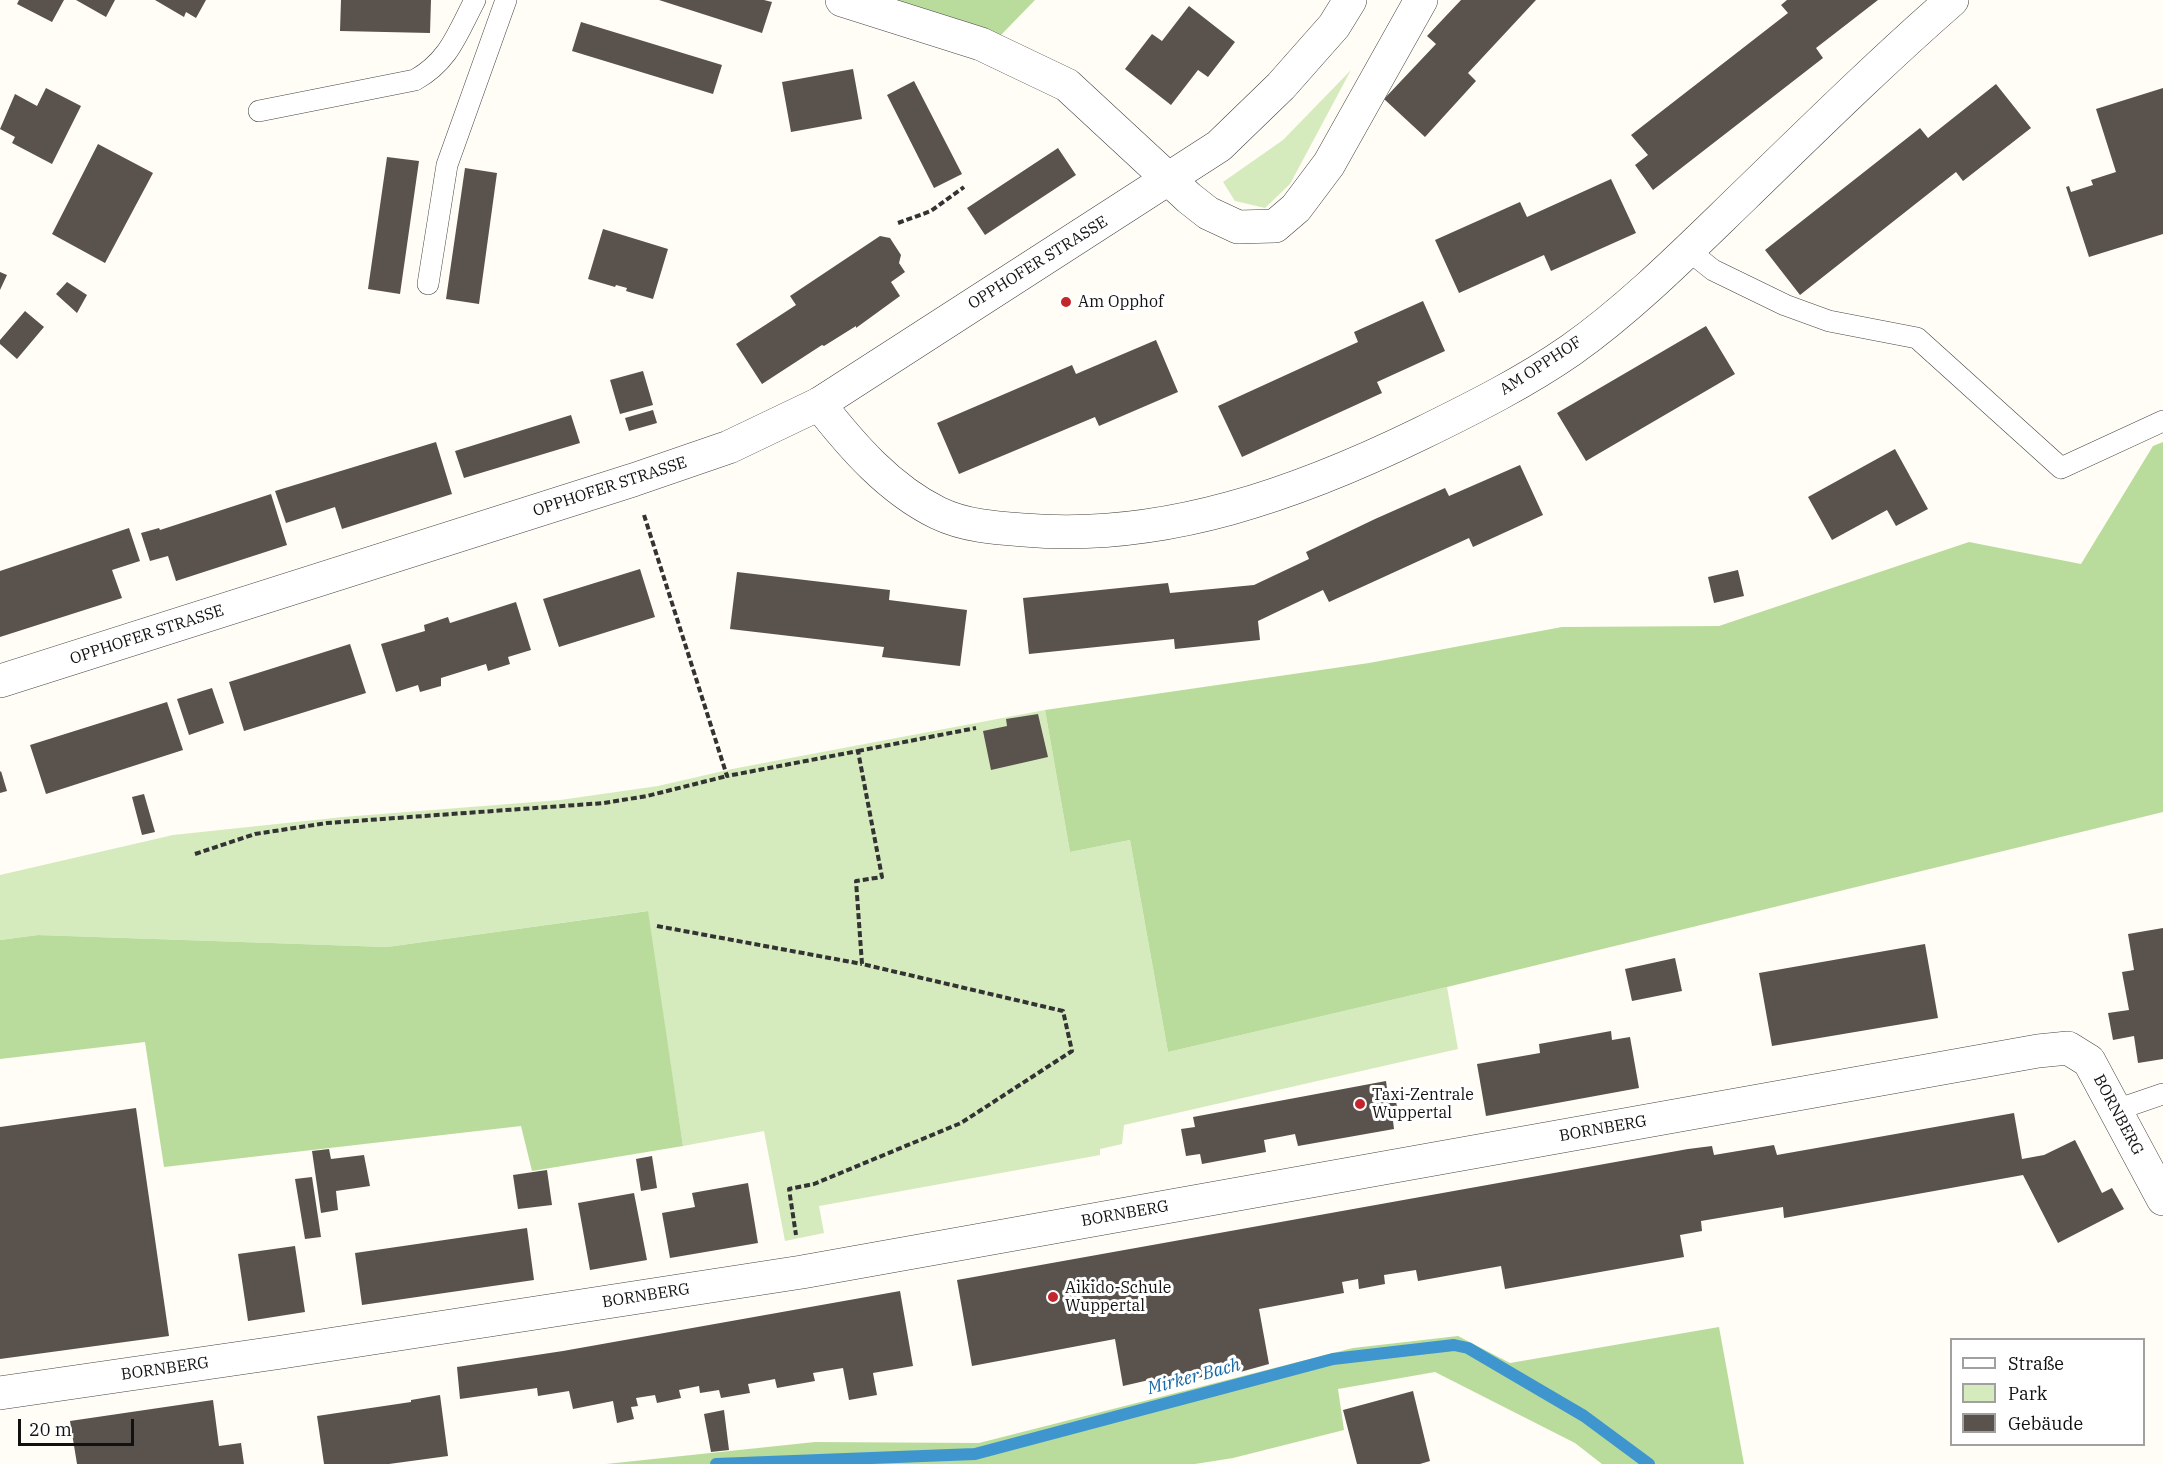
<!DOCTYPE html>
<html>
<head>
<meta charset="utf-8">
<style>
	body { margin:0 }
	#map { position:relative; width:2163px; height:1464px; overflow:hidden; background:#fffdf5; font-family:"IBM Plex Serif",serif }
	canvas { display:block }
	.legend { position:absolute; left:1950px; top:1338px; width:195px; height:108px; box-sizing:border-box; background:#fff; border:2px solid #a0a0a0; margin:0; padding:8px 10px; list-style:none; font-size:18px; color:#111 }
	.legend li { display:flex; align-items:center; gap:12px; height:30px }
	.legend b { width:30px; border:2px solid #a0a0a0 }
	.scale { position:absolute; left:18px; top:1419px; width:116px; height:27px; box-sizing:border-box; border:3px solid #111; border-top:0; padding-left:8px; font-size:18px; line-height:21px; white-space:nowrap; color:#111; -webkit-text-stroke:4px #fff; paint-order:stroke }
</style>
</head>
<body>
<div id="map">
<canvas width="2163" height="1464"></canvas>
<ul class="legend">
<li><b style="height:8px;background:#fff"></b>Straße</li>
<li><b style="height:16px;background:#d5ebbd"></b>Park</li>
<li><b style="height:16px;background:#5a524d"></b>Gebäude</li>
</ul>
<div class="scale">20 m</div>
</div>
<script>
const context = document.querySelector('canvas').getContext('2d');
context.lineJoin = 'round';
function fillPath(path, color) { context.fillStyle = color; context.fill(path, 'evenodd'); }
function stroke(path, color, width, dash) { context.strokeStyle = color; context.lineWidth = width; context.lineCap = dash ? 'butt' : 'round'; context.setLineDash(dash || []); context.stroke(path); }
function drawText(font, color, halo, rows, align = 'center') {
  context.font = font + ' "IBM Plex Serif",serif'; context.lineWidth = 6; context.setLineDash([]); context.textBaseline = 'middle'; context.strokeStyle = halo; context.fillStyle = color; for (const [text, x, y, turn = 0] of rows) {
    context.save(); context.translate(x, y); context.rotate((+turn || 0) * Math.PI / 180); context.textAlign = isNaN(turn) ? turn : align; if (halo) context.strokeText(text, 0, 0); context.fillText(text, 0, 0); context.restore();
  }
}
const green = new Path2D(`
	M1351 70 1290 184 1265 208 1235 201 1223 182 1283 140Z
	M1045 710 1070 852 1130 840 1168 1052 1447 987 1458 1049 1124 1125 1122 1144 1100 1149V1155L819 1206 824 1233 785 1241 764 1131 683 1146 647 911 387 947 38 935 0 940V875L173 835 343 817 560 800 658 786 732 769Z`);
const forest = new Path2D(`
	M893 0H1035L999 37Z
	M2163 442V812L1447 987 1168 1052 1130 840 1070 852 1045 710 1369 663 1562 627 1719 626 1969 542 2081 564 2153 446Z
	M648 911 683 1146 532 1171 521 1126 164 1167 145 1042 0 1059V940L38 935 387 947Z
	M1719 1327 1744 1464H1602L1575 1443 1435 1372 1338 1389 1344 1430 1233 1458 1195 1464H606L815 1442 979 1443 1353 1348 1458 1336 1510 1363Z`);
const stream = new Path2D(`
	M716 1464 975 1454 1333 1359 1454 1345 1468 1348 1584 1416 1649 1464`);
const building = new Path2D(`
	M19 0H64L52 22 17 4Z
	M76 0H115L106 17Z
	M155 0H206L196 18 186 12 184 17Z
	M341 0H431L430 33 340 31Z
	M659 0H764L772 2 762 33Z
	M1461 0H1536L1468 73 1476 81 1425 137 1384 99 1436 44 1427 36Z
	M1787 0H1878L1816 48 1823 58 1653 190 1635 165 1648 155 1631 135 1788 13 1781 5Z
	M1189 6 1235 42 1208 77 1198 70 1171 105 1125 69 1152 34 1162 41Z
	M581 22 722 65 713 94 572 51Z
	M853 69 862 119 791 132 782 82Z
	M914 81 962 174 934 188 887 95Z
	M1996 84 2031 128 1963 181 1956 172 1800 295 1765 250 1920 128 1928 138Z
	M46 88 81 106 52 164 12 143 15 137 0 129 15 94 37 106Z
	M2163 88V234L2089 257 2066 187 2069 186 2071 192 2093 185 2091 180 2116 172 2096 109Z
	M98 144 153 173 105 263 52 234Z
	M1058 148 1076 175 985 235 967 208Z
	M387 157 419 161 400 294 368 289Z
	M465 168 497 173 479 304 446 299Z
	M1611 179 1636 233 1551 271 1544 255 1459 293 1435 240 1520 202 1527 217Z
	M603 229 668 249 653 299 626 291 627 288 616 285 615 287 588 279Z
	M880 236 890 238 901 255 899 263 905 272 891 282 900 296 856 328V326L824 346 822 345 762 384 736 344 796 305 790 296Z
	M0 272 7 275 0 290Z
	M67 282 87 295 77 313 56 294Z
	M1423 301 1445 351 1377 382 1382 393 1242 457 1218 406 1358 342 1354 332Z
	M25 311 44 327 17 359 0 344V340Z
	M1706 326 1735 374 1586 461 1557 413Z
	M1156 340 1178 392 1099 426 1095 417 959 474 937 423 1072 365 1076 374Z
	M643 371 653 405 620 414 610 380Z
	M653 410 657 423 629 431 625 418Z
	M571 415 580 443 464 478 455 451Z
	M436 442 452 494 342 529 335 507 286 523 275 491Z
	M1895 449 1928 509 1896 526 1887 510 1832 540 1808 497Z
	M1520 465 1543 515 1473 547 1469 538 1329 602 1323 590 1258 621 1260 640 1175 649 1174 639 1029 654 1023 598 1168 583 1170 593 1254 585 1309 559 1306 552 1375 519 1445 488 1449 496Z
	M271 494 287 545 176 581 168 556 150 561 141 533 159 528 160 530Z
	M129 528 140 561 112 570 122 598 0 637V571Z
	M640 569 655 617 559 647 543 599Z
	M1738 570 1744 596 1714 603 1708 577Z
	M737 572 890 590 889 600 967 610 960 666 882 657 884 647 730 629Z
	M516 602 531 650 508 657 510 664 488 671 486 664 441 678V686L420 692 418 685 396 692 381 644 425 631 424 625 448 617 450 623Z
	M350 644 366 693 244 731 229 682Z
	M212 688 224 723 189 735 177 699Z
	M167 702 183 750 46 794 30 745Z
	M1038 714 1048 757 991 770 983 731 1007 726 1006 719Z
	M1 771 7 791 0 793V772Z
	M144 794 155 832 142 835 132 797Z
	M2163 928V1059L2138 1063 2134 1036 2113 1040 2108 1013 2129 1010 2122 972 2134 970 2128 934Z
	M1925 944 1938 1018 1772 1046 1759 973Z
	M1675 958 1682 991 1632 1001 1625 969Z
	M1611 1031 1612 1040 1630 1037 1639 1088 1486 1116 1477 1064 1540 1053 1539 1044Z
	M1386 1081 1388 1096H1395L1398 1112 1392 1113 1394 1129 1298 1146 1295 1134 1264 1140 1266 1152 1202 1164 1200 1154 1186 1156 1181 1129 1195 1127 1193 1117Z
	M136 1108 169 1336 0 1359V1127Z
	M2014 1113 2022 1159 2044 1155 2075 1140 2102 1193 2112 1188 2124 1209 2058 1243 2023 1175 1784 1218 1783 1207 1701 1221 1702 1231 1680 1235 1684 1257 1505 1289 1501 1266 1418 1281 1416 1270 1384 1275 1385 1284 1359 1289 1358 1279 1342 1282 1344 1293 1259 1309 1269 1364 1226 1376 1149 1380 1123 1386 1115 1339 972 1366 957 1280 1688 1149 1712 1146 1714 1155 1774 1145 1777 1155Z
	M329 1149 331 1159 364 1155 370 1186 336 1191 338 1210 321 1213 312 1151Z
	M652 1156 657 1188 641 1191 636 1159Z
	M547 1170 552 1205 518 1209 513 1175Z
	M312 1177 321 1237 305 1239 295 1179Z
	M748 1183 758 1243 670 1258 662 1213 695 1207 692 1193Z
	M634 1193 647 1260 590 1270 578 1203Z
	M527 1228 534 1280 362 1305 355 1253Z
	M295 1246 305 1312 248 1321 238 1254Z
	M900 1291 913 1366 873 1373 877 1395 849 1400 843 1368 813 1373 815 1381 777 1388 775 1379 748 1384 750 1393 721 1398 719 1390 700 1393 699 1386 679 1390 681 1398 657 1403 655 1395 636 1398 638 1406 631 1407 634 1419 617 1423 613 1401 573 1409 569 1391 538 1396 537 1388 460 1399 457 1367 563 1351Z
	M1413 1391 1430 1461 1420 1464H1357L1343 1410Z
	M440 1395 448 1456 389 1464H324L317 1416 411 1402V1400Z
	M213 1400 219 1446 241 1443 244 1464H77L70 1421Z
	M724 1410 729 1450 711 1452 704 1414Z`);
const path = new Path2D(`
	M898 223 931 211 964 187
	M644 515 727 776 858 751 882 877 856 881 862 964 1063 1011 1072 1051 961 1123 814 1184 789 1189 796 1235
	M858 751 976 728
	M195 854 255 834 327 823 604 803 647 796 727 776
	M657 926 862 964`);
const service = new Path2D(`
	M259 111 415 80C449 61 457 34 475 0
	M1688 250 1713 270 1785 305 1829 321 1917 338 2061 468 2163 421
	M428 284 447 165 506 0
	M2116 1110 2163 1094`);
const minor = new Path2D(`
	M842 0 981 44 1067 85 1189 198 1208 213 1238 227 1275 226 1296 208 1329 164 1421 0
	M819 404C852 446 889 489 938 513 965 526 995 528 1024 530 1164 542 1299 493 1422 433 1473 408 1525 382 1571 350 1633 306 1689 249 1744 196 1812 130 1880 63 1952 0
	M0 1393 282 1352 802 1272 2038 1051 2068 1048 2089 1061 2163 1199`);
const tertiary = new Path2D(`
	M0 681 633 480 729 447 819 404 1219 146 1281 86 1334 26 1350 0`);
const markers = [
	[1066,302,6,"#c4262e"],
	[1360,1104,6,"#c4262e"],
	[1053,1297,6,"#c4262e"]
];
const streetNames = [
	["OPPHOFER STRASSE",1038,263,-32],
	["AM OPPHOF",1541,366,-33],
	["OPPHOFER STRASSE",610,487,-18],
	["OPPHOFER STRASSE",147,635,-18],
	["BORNBERG",2118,1115,62],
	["BORNBERG",1603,1129,-10],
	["BORNBERG",1125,1214,-10],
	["BORNBERG",646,1296,-9],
	["BORNBERG",165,1369,-8]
];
const poiNames = [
	["Am Opphof",1078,302],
	["Taxi-Zentrale",1372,1095],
	["Wuppertal",1372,1113],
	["Aikido-Schule",1065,1288],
	["Wuppertal",1065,1306]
];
const waterNames = [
	["Mirker Bach",1194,1377,-15]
];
fillPath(green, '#d5ebbd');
fillPath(forest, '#b9dc9c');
stroke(stream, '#3f96cf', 12);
fillPath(building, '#5a524d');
stroke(service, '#444', 22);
stroke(minor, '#444', 34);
stroke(tertiary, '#444', 34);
stroke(path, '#333', 4, [6, 3]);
stroke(service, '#fff', 21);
stroke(minor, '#fff', 33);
stroke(tertiary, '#fff', 33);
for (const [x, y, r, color] of markers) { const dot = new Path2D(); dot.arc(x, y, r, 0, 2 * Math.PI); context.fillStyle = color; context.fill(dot); stroke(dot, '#fff', 2); }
drawText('16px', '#111', '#fff', streetNames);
drawText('16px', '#111', '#fff', poiNames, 'left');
drawText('italic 18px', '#1768a6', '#fff', waterNames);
</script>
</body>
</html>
